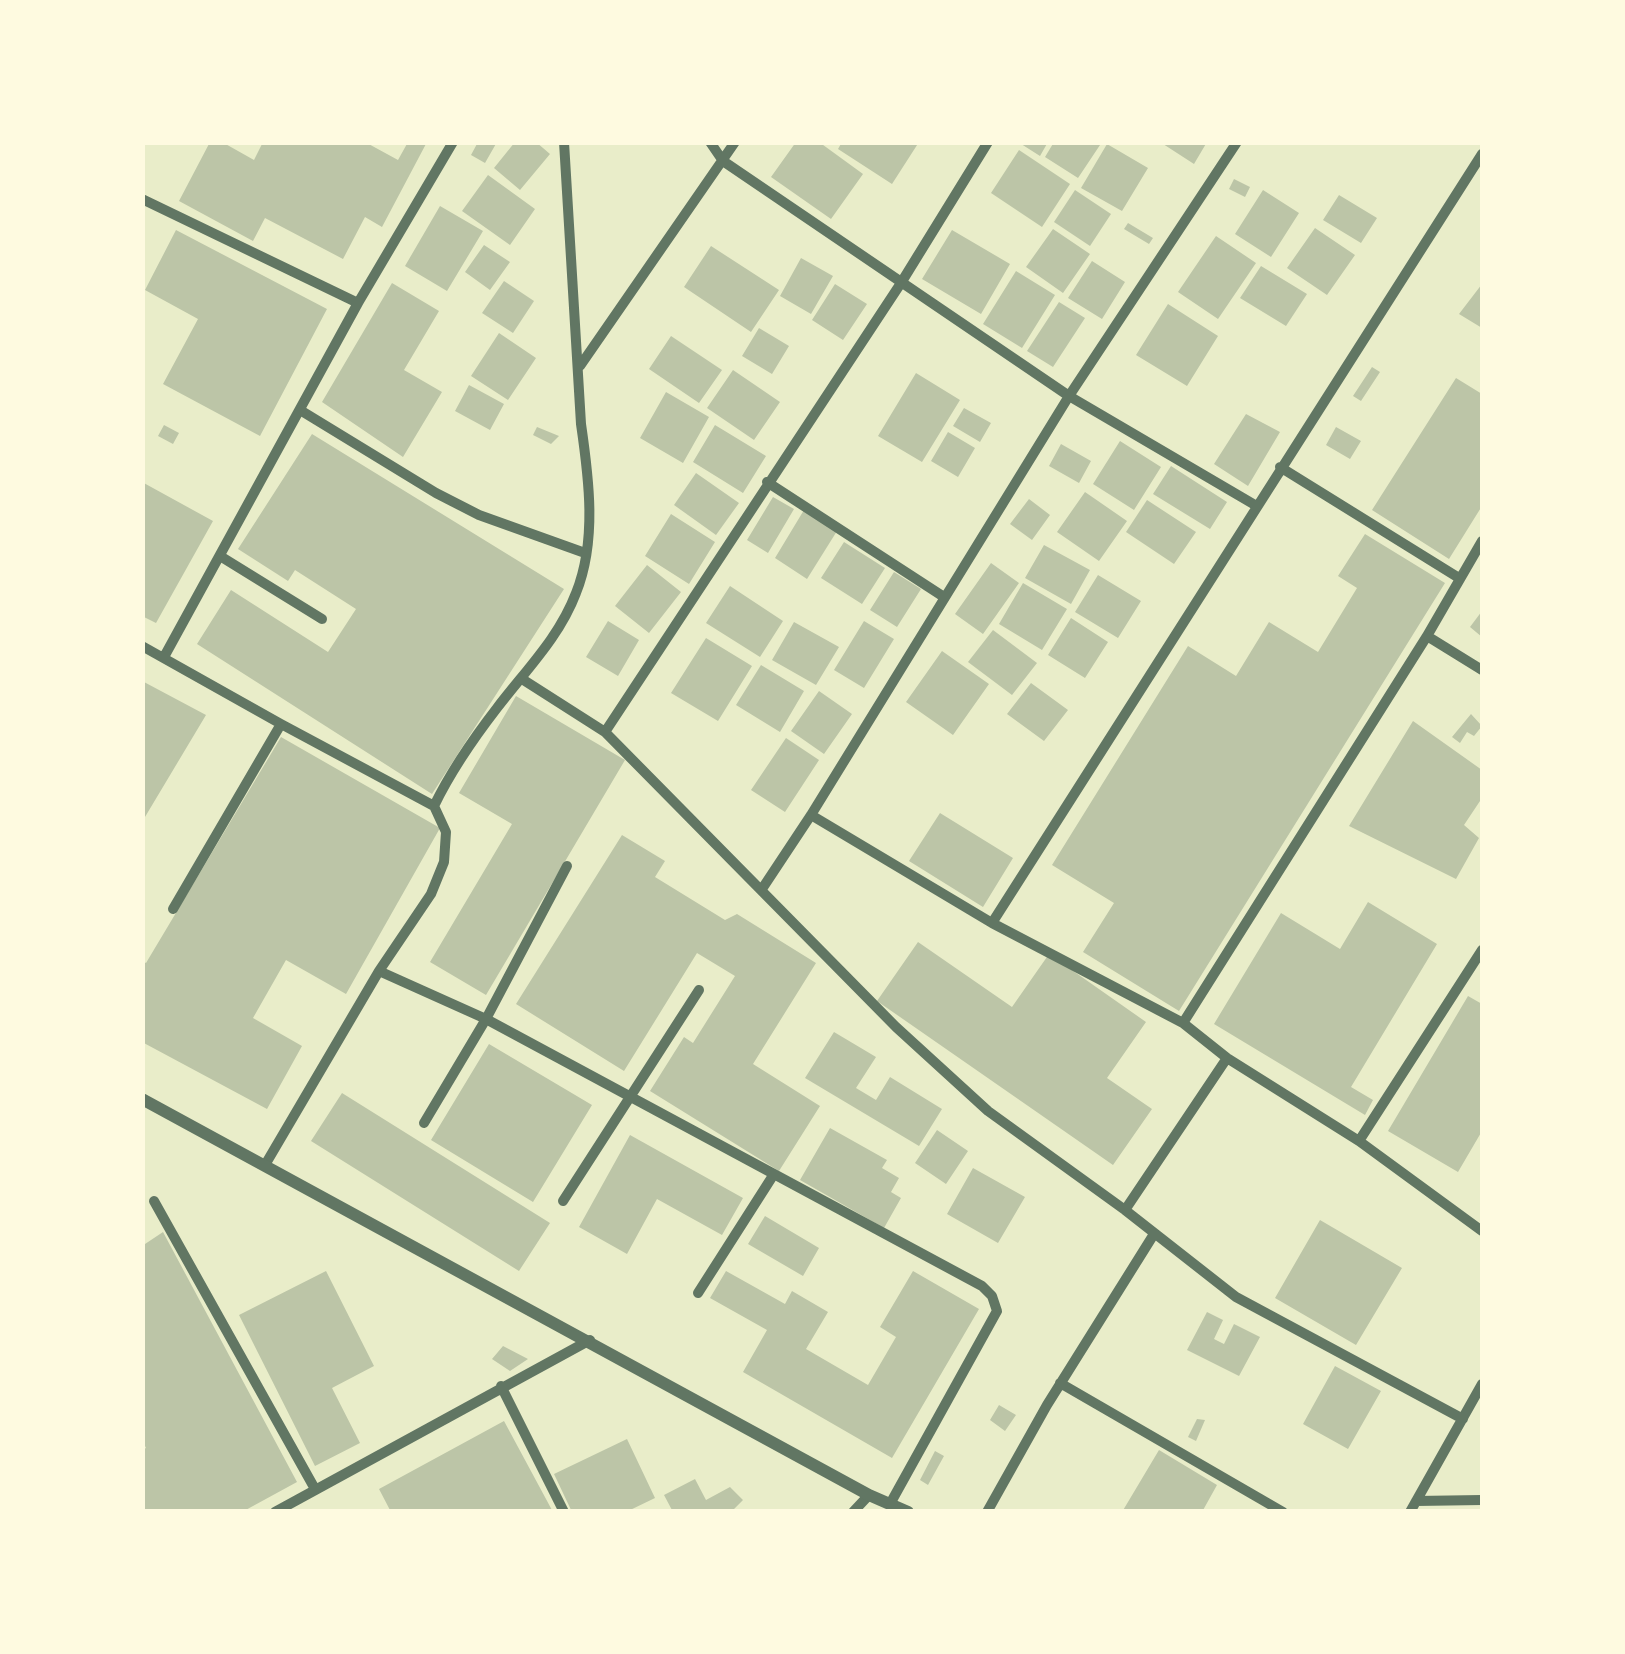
<!DOCTYPE html>
<html>
<head>
<meta charset="utf-8">
<style>
	body { margin:0 }
	#map { position:relative; width:1625px; height:1654px; overflow:hidden; background:#e9edc9; font-family:Quicksand,sans-serif }
	canvas { display:block }
	.frame { position:absolute; inset:0; border:145px solid #fefae0; pointer-events:none }
</style>
</head>
<body>
<div id="map">
<canvas width="1625" height="1654"></canvas>
<div class="frame"></div>
</div>
<script>
const context = document.querySelector('canvas').getContext('2d');
context.lineJoin = 'round';
function fillPath(path, color) { context.fillStyle = color; context.fill(path, 'evenodd'); }
function stroke(path, color, width, dash) { context.strokeStyle = color; context.lineWidth = width; context.lineCap = dash ? 'butt' : 'round'; context.setLineDash(dash || []); context.stroke(path); }
const building = new Path2D(`
	M210 142H222L254 160 263 142H365L398 160 408 142H427L382 227 365 217 343 259 265 218 253 241 179 201Z
	M478 142H497L485 163 471 155Z
	M515 142H536L550 154 520 190 494 168Z
	M796 142H819L863 174 831 219 771 177Z
	M842 142H919L892 184 838 149Z
	M1018 142H1048L1040 156Z
	M1054 142H1102L1078 178 1045 157Z
	M1160 142H1207L1194 164Z
	M1107 144 1148 168 1122 211 1081 188Z
	M1019 150 1070 184 1042 227 991 193Z
	M488 175 535 209 510 245 462 211Z
	M1234 179 1250 187 1245 197 1229 189Z
	M1075 190 1111 214 1090 246 1054 222Z
	M1263 190 1299 213 1271 257 1235 234Z
	M1339 195 1377 218 1361 243 1323 220Z
	M440 206 483 231 447 291 405 266Z
	M1128 223 1153 238 1149 244 1124 229Z
	M1315 228 1355 255 1327 295 1287 268Z
	M1053 229 1090 254 1063 293 1026 267Z
	M176 230 327 309 260 436 163 384 198 319 145 290Z
	M952 230 1010 264 981 314 922 279Z
	M1216 236 1256 263 1218 319 1178 292Z
	M484 245 510 262 490 290 465 272Z
	M711 246 779 290 751 332 684 287Z
	M801 258 833 276 811 314 780 296Z
	M1092 261 1125 282 1102 319 1068 298Z
	M1261 266 1307 294 1286 326 1240 298Z
	M1016 271 1055 295 1022 348 983 324Z
	M504 281 534 301 513 333 482 313Z
	M392 283 439 311 404 370 442 392 403 457 322 402Z
	M835 284 867 304 843 340 812 320Z
	M1482 284V328L1459 314Z
	M1059 302 1085 318 1053 367 1027 351Z
	M1168 304 1218 336 1187 386 1136 355Z
	M759 328 789 346 772 374 742 356Z
	M499 333 536 358 508 400 471 376Z
	M671 336 722 370 699 403 649 369Z
	M1372 367 1380 372 1361 401 1353 396Z
	M733 370 780 402 754 440 707 408Z
	M916 373 960 400 922 462 878 436Z
	M1456 378 1482 394V506L1449 559 1372 510Z
	M469 385 504 404 490 430 455 411Z
	M666 392 709 417 683 463 640 438Z
	M964 408 991 423 980 442 953 426Z
	M1246 414 1280 432 1248 486 1214 464Z
	M164 425 179 433 173 444 158 436Z
	M715 425 766 456 743 493 693 462Z
	M537 427 559 436 551 444 533 435Z
	M1336 427 1361 441 1350 459 1326 445Z
	M948 432 975 448 958 477 931 461Z
	M312 434 564 589 432 794 197 644 231 590 328 652 356 609 295 570 288 581 238 549Z
	M1120 441 1161 467 1134 510 1093 484Z
	M1061 444 1091 461 1079 483 1049 466Z
	M1171 466 1227 502 1210 529 1153 494Z
	M696 473 739 503 716 535 674 505Z
	M142 482 213 521 156 623 142 616Z
	M1085 492 1127 521 1099 561 1057 532Z
	M773 497 794 509 768 553 747 540Z
	M1029 499 1050 515 1032 540 1010 524Z
	M1147 500 1196 532 1174 564 1126 532Z
	M804 510 837 531 807 579 775 558Z
	M671 514 715 542 689 584 645 556Z
	M1365 534 1445 583 1179 1011 1083 952 1114 903 1052 865 1188 646 1236 676 1269 622 1318 652 1357 588 1338 576Z
	M844 542 885 568 862 604 821 578Z
	M1044 545 1090 570 1071 604 1025 578Z
	M991 563 1019 583 983 634 955 614Z
	M647 565 681 592 649 633 615 606Z
	M894 572 921 589 897 627 870 610Z
	M1098 575 1141 601 1118 638 1075 612Z
	M1023 583 1067 609 1042 650 999 624Z
	M730 586 783 621 760 657 706 623Z
	M1482 611V637L1470 627Z
	M1071 618 1108 642 1085 678 1048 655Z
	M608 621 639 640 618 676 586 657Z
	M864 621 894 639 864 688 834 670Z
	M794 622 839 647 816 685 772 660Z
	M993 630 1037 663 1012 695 968 662Z
	M706 638 752 666 718 721 671 693Z
	M942 651 989 684 953 735 906 702Z
	M761 665 804 691 780 732 736 705Z
	M144 682 206 715 142 822V685Z
	M1031 683 1068 710 1044 741 1007 714Z
	M819 691 852 714 824 754 791 731Z
	M516 696 625 760 486 995 430 962 512 824 459 793Z
	M1471 714 1482 726 1474 736 1467 732 1460 743 1452 737Z
	M1413 721 1482 770V798L1464 825 1479 838 1456 879 1349 826Z
	M281 737 440 828 346 994 286 960 253 1018 302 1046 267 1109 142 1042V961L146 963Z
	M786 738 819 760 785 812 751 790Z
	M940 813 1013 858 983 907 909 861Z
	M622 835 665 861 655 877 725 920 737 914 816 963 753 1064 820 1106 779 1171 650 1091 684 1037 693 1043 735 976 697 953 624 1071 516 1004Z
	M1368 902 1437 944 1351 1087 1373 1100 1365 1115 1214 1024 1281 913 1340 949Z
	M918 942 1012 1007 1049 954 1146 1022 1107 1078 1152 1109 1113 1165 877 1001Z
	M1468 996 1482 1004V1131L1458 1172 1388 1131Z
	M834 1032 876 1057 856 1088 876 1100 890 1077 942 1109 919 1146 805 1078Z
	M489 1044 592 1105 533 1202 431 1140Z
	M342 1093 550 1223 519 1271 311 1141Z
	M830 1128 887 1160 882 1168 899 1178 891 1192 901 1198 884 1228 800 1180Z
	M937 1130 968 1151 946 1184 915 1163Z
	M630 1135 743 1198 722 1235 657 1199 627 1254 579 1227Z
	M973 1168 1025 1197 998 1243 947 1214Z
	M765 1216 819 1248 803 1276 748 1244Z
	M1320 1220 1402 1268 1356 1345 1275 1298Z
	M163 1232 297 1482 242 1512H142V1450L146 1448 142 1440V1246Z
	M326 1271 374 1366 332 1388 360 1443 315 1466 239 1315Z
	M726 1271 785 1304 792 1291 828 1312 806 1349 868 1385 896 1337 880 1327 913 1271 979 1309 892 1458 743 1372 767 1330 710 1298Z
	M1207 1312 1223 1320 1214 1339 1224 1344 1234 1324 1260 1337 1239 1376 1187 1350Z
	M503 1346 528 1359 510 1371 492 1359Z
	M1335 1366 1381 1391 1348 1449 1303 1424Z
	M999 1405 1016 1415 1005 1431 990 1420Z
	M1197 1419 1205 1420 1196 1441 1188 1437Z
	M504 1421 553 1512H391L379 1489Z
	M627 1439 655 1498 626 1512H572L554 1474Z
	M1159 1450 1217 1485 1202 1512H1122Z
	M935 1451 944 1456 928 1485 920 1480Z
	M695 1479 706 1500 730 1487 743 1500 734 1509 735 1512H673L664 1495Z`);
const minor = new Path2D(`
	M710 142 723 161 1069 396 1255 505
	M142 199 358 303
	M580 366 735 142
	M300 410 436 493 479 515 585 553
	M1280 467 1459 578
	M767 482 944 597
	M220 556 322 619
	M1427 636 1482 670
	M142 646 281 724 434 806 446 832 444 862 431 894 379 971 265 1165
	M164 657 358 303 453 142
	M522 679 605 732 896 1027 988 1111 1125 1210 1236 1297 1463 1419
	M605 732 901 283 988 142
	M434 806C451 771 473 739 497 708 525 671 559 638 576 593 597 541 589 479 581 424L564 142
	M811 815 992 923 1183 1023 1227 1058 1359 1141 1482 1231
	M762 889 811 815 1069 396 1237 142
	M173 909 281 724
	M992 923 1482 154
	M379 971 486 1019 982 1286 992 1296 997 1311 890 1504
	M1183 1023 1427 636 1482 541
	M424 1123 486 1019 567 866
	M1359 1141 1482 950
	M154 1201 315 1489
	M563 1201 699 990
	M1125 1210 1227 1058
	M698 1293 774 1174
	M1060 1383 1283 1512
	M501 1386 564 1512
	M1416 1501 1482 1500
	M275 1512 590 1340
	M853 1512 869 1495
	M987 1512 1047 1405 1154 1234
	M1410 1512 1482 1384`);
const tertiary = new Path2D(`
	M142 1099 869 1495 908 1512`);
fillPath(building, '#bcc5a7');
stroke(minor, '#617663', 10);
stroke(tertiary, '#617663', 12);
</script>
</body>
</html>
